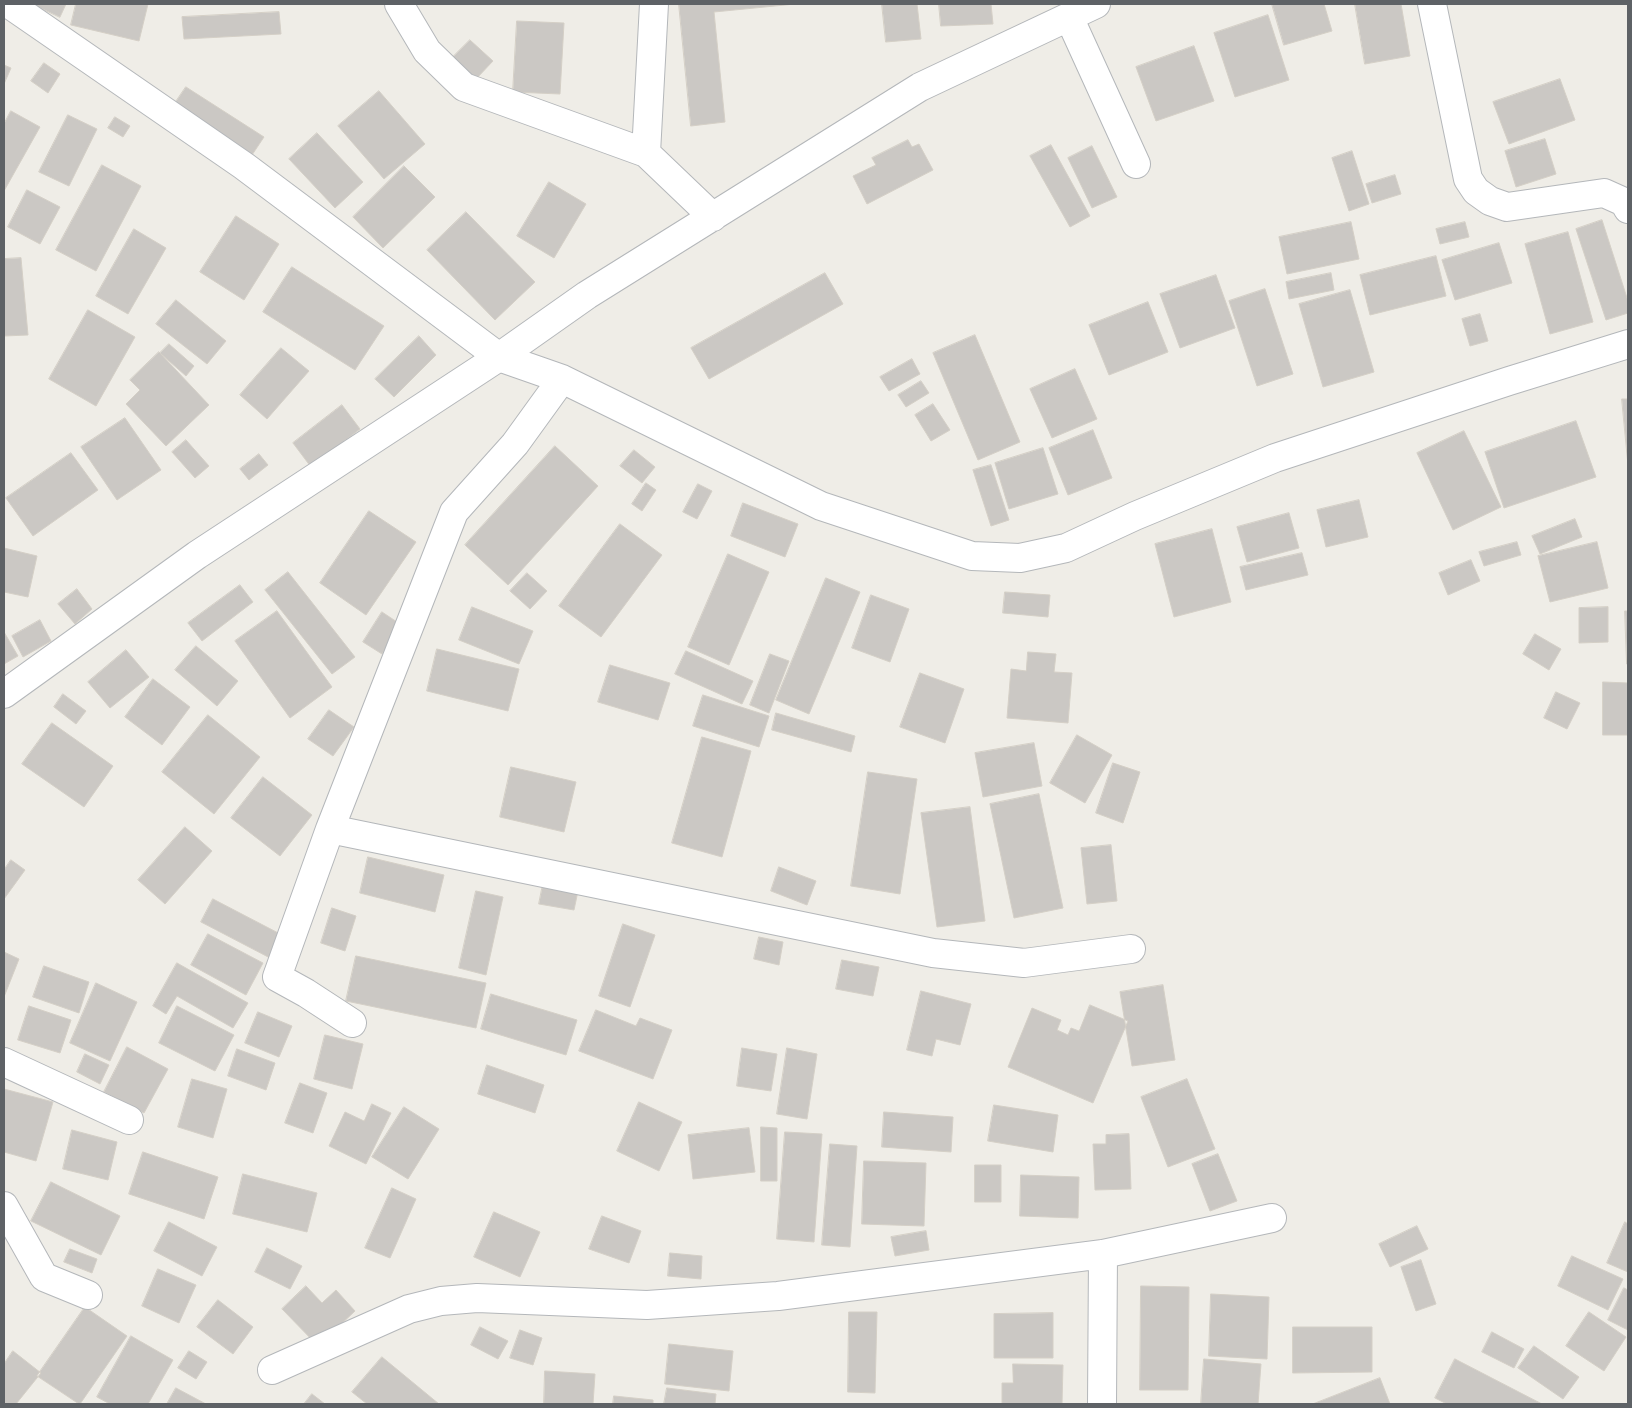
<!DOCTYPE html>
<html>
<head>
<meta charset="utf-8">
<style>
	body { margin:0 }
	#map { position:relative; width:1632px; height:1408px; overflow:hidden; background:#efede7; font-family:Manrope,sans-serif }
	canvas { display:block }
	.frame { position:absolute; inset:0; border:5px solid #5e6266; pointer-events:none }
</style>
</head>
<body>
<div id="map">
<canvas width="1632" height="1408"></canvas>
<div class="frame"></div>
</div>
<script>
const context = document.querySelector('canvas').getContext('2d');
context.lineJoin = 'round';
function fillPath(path, color) { context.fillStyle = color; context.fill(path, 'evenodd'); }
function stroke(path, color, width, dash) { context.strokeStyle = color; context.lineWidth = width; context.lineCap = dash ? 'butt' : 'round'; context.setLineDash(dash || []); context.stroke(path); }
const building = new Path2D(`
	M32 4H66L60 17Z
	M76 4H148L139 41 71 25Z
	M679 4H795L714 12 725 122 691 126Z
	M882 4H917L921 39 886 42Z
	M939 4H991L993 24 941 26Z
	M1272 4H1324L1332 31 1284 45Z
	M1355 4H1401L1410 56 1365 64Z
	M279 12 281 34 184 39 182 17Z
	M1268 15 1289 80 1235 97 1214 33Z
	M517 21 564 23 560 94 513 92Z
	M470 40 493 61 476 79 453 57Z
	M1194 46 1214 101 1156 121 1136 67Z
	M44 63 60 74 48 93 31 81Z
	M4 65 11 68 4 84Z
	M1560 79 1575 120 1509 144 1493 102Z
	M186 87 264 137 250 158 173 106Z
	M379 91 425 144 384 179 338 126Z
	M11 111 40 127 4 191V124Z
	M68 115 97 129 69 186 39 172Z
	M115 117 130 126 123 137 108 128Z
	M317 133 363 182 335 208 289 159Z
	M1545 139 1556 174 1516 187 1505 151Z
	M908 140 912 147 919 144 933 170 867 204 853 176 876 165 872 158Z
	M1051 145 1090 216 1070 227 1030 156Z
	M1092 146 1117 197 1092 208 1068 158Z
	M1352 151 1369 204 1349 211 1332 158Z
	M102 165 141 186 96 271 56 250Z
	M404 166 435 197 383 248 353 217Z
	M1395 175 1401 194 1372 203 1366 184Z
	M549 182 586 204 554 258 517 236Z
	M27 190 60 207 40 244 8 227Z
	M466 212 535 282 495 320 427 250Z
	M236 216 279 244 244 300 200 272Z
	M1602 220 1628 301V313L1606 320 1576 229Z
	M1351 222 1359 259 1287 274 1279 237Z
	M1465 222 1469 237 1440 244 1436 229Z
	M134 229 166 248 128 314 96 296Z
	M1568 232 1593 322 1550 334 1525 244Z
	M1499 243 1512 283 1455 300 1442 260Z
	M1436 256 1446 296 1370 315 1360 275Z
	M21 258 28 335 4 336V259Z
	M292 267 384 326 355 370 263 312Z
	M825 273 843 304 709 379 691 348Z
	M1331 273 1334 290 1289 299 1286 282Z
	M1216 275 1235 328 1180 348 1160 294Z
	M1265 289 1293 374 1257 386 1229 301Z
	M1350 290 1374 372 1323 387 1299 304Z
	M176 300 226 341 207 364 156 324Z
	M1148 302 1168 352 1109 375 1089 325Z
	M88 310 135 337 96 406 49 379Z
	M1480 314 1488 341 1470 346 1462 319Z
	M975 335 1020 442 978 460 933 353Z
	M419 336 436 355 394 397 375 379Z
	M169 344 194 366 186 376 160 353Z
	M281 348 309 371 267 419 240 395Z
	M159 352 209 405 166 446 126 404 140 390 130 380Z
	M912 359 920 374 889 391 880 377Z
	M1075 369 1097 419 1052 438 1030 389Z
	M921 381 929 393 906 407 898 395Z
	M1622 399H1628V465Z
	M933 404 950 430 931 441 915 415Z
	M342 405 360 429 311 467 293 443Z
	M125 418 161 470 117 500 81 447Z
	M1576 421 1596 477 1504 508 1485 452Z
	M1093 430 1112 478 1068 495 1049 448Z
	M1464 431 1501 507 1453 530 1417 453Z
	M186 440 209 466 195 478 172 452Z
	M555 446 598 486 508 585 465 545Z
	M1043 448 1058 494 1009 509 995 463Z
	M634 450 655 467 642 483 620 466Z
	M71 453 98 490 33 536 6 498Z
	M259 454 268 465 249 480 240 469Z
	M991 465 1009 520 991 526 973 470Z
	M646 483 656 490 642 511 632 504Z
	M698 484 712 491 697 519 683 512Z
	M1359 500 1368 537 1326 547 1317 510Z
	M743 503 798 524 785 557 731 536Z
	M369 511 416 542 366 615 320 583Z
	M1289 513 1299 548 1247 562 1237 527Z
	M1575 519 1582 537 1540 554 1532 536Z
	M620 524 662 555 601 637 559 606Z
	M1212 529 1231 602 1174 617 1155 544Z
	M1517 542 1521 555 1484 566 1479 552Z
	M1597 542 1608 588 1550 602 1538 556Z
	M4 548 37 556 28 597 4 592Z
	M1302 553 1308 575 1246 590 1240 567Z
	M728 554 769 572 729 665 688 647Z
	M1471 560 1480 581 1448 595 1439 573Z
	M288 572 355 657 332 674 265 590Z
	M527 573 547 591 530 609 510 591Z
	M826 578 860 592 809 714 776 700Z
	M240 585 253 602 202 641 188 623Z
	M77 589 92 609 75 624 58 604Z
	M1005 592 1050 595 1048 617 1003 613Z
	M871 595 909 609 890 662 852 648Z
	M472 607 533 631 519 664 459 640Z
	M1608 607V642L1579 643V608Z
	M277 611 332 687 290 718 235 641Z
	M1625 611H1628V664H1627Z
	M382 612 400 624 382 654 363 642Z
	M40 620 51 641 23 657 12 636Z
	M4 632 18 656 4 664Z
	M1535 634 1561 649 1549 670 1523 654Z
	M196 646 238 681 217 706 175 670Z
	M437 649 519 669 508 711 427 691Z
	M126 650 149 677 110 708 88 682Z
	M686 651 753 681 742 704 675 674Z
	M1028 652 1056 654 1054 672 1072 673 1068 723 1007 718 1011 669 1026 671Z
	M770 654 789 661 769 713 750 705Z
	M610 665 670 683 658 720 598 702Z
	M920 673 964 689 945 743 900 727Z
	M153 679 190 707 162 745 125 717Z
	M1603 682 1628 683V735H1603Z
	M1556 692 1580 703 1567 729 1544 718Z
	M63 694 86 711 76 724 54 707Z
	M703 695 769 716 759 747 693 726Z
	M329 710 354 727 333 756 308 739Z
	M776 713 855 736 851 752 772 730Z
	M208 715 260 757 214 814 162 772Z
	M52 723 113 766 84 807 22 764Z
	M1077 735 1112 755 1085 803 1050 783Z
	M702 737 751 751 722 857 672 843Z
	M1034 743 1042 786 983 797 975 753Z
	M1113 763 1140 772 1123 823 1096 813Z
	M511 767 576 782 564 832 500 817Z
	M868 772 917 779 900 894 851 886Z
	M263 777 312 815 280 856 231 818Z
	M1039 794 1063 908 1014 918 990 804Z
	M970 807 985 921 937 927 921 813Z
	M185 827 212 851 165 904 138 880Z
	M1111 845 1117 901 1087 904 1081 848Z
	M368 857 444 875 435 912 360 893Z
	M11 860 25 870 4 899V870Z
	M779 867 816 881 807 905 771 891Z
	M543 884 578 891 574 910 539 904Z
	M476 891 503 897 486 975 459 968Z
	M213 899 284 936 272 959 201 922Z
	M332 908 356 916 345 951 321 943Z
	M623 924 655 935 630 1007 599 996Z
	M208 934 263 963 246 995 191 965Z
	M759 937 783 942 779 965 754 959Z
	M4 952 19 959 4 997Z
	M356 956 486 983 476 1028 346 1001Z
	M842 960 879 967 873 996 836 989Z
	M177 963 248 1003 233 1028 177 996 166 1014 153 1006Z
	M44 966 89 982 79 1013 33 997Z
	M96 983 137 1002 110 1061 70 1043Z
	M1163 985 1175 1060 1132 1066 1120 992Z
	M921 991 971 1004 960 1045 936 1039 932 1056 907 1050Z
	M491 994 577 1020 566 1055 481 1029Z
	M1090 1005 1128 1021 1093 1103 1008 1067 1032 1008 1061 1020 1057 1030 1068 1035 1071 1028 1079 1031Z
	M29 1006 71 1020 60 1053 18 1040Z
	M177 1006 234 1035 215 1071 159 1043Z
	M596 1010 636 1026 640 1018 672 1030 653 1079 579 1051Z
	M258 1012 292 1026 279 1057 245 1043Z
	M325 1035 363 1044 352 1089 314 1079Z
	M127 1047 168 1069 144 1113 104 1092Z
	M742 1048 777 1054 771 1091 737 1086Z
	M787 1048 817 1054 807 1119 777 1114Z
	M237 1049 275 1063 266 1090 228 1076Z
	M85 1054 109 1065 100 1084 77 1072Z
	M487 1065 544 1085 535 1113 478 1094Z
	M192 1079 227 1089 213 1138 178 1127Z
	M1187 1079 1215 1149 1168 1167 1141 1097Z
	M300 1083 327 1093 313 1133 285 1123Z
	M4 1089 53 1102 36 1161 4 1152Z
	M639 1102 682 1122 659 1171 617 1151Z
	M372 1104 391 1113 366 1164 329 1146 345 1112 364 1121Z
	M994 1105 1058 1115 1053 1152 988 1141Z
	M404 1107 439 1129 408 1179 372 1157Z
	M884 1112 953 1117 951 1152 882 1147Z
	M761 1127 777 1128V1181H761Z
	M749 1128 755 1172 693 1179 688 1135Z
	M72 1130 117 1142 108 1180 63 1169Z
	M785 1132 822 1134 814 1242 777 1239Z
	M1129 1134 1131 1189 1095 1190 1093 1144H1106V1135Z
	M830 1144 857 1146 850 1247 822 1245Z
	M143 1152 218 1177 204 1219 129 1194Z
	M1218 1154 1237 1201 1210 1211 1192 1164Z
	M864 1161 926 1163 924 1226 862 1224Z
	M975 1165H1001V1202H975Z
	M243 1174 317 1193 307 1232 233 1214Z
	M1021 1175 1079 1177 1078 1218 1020 1216Z
	M51 1182 120 1216 101 1255 31 1221Z
	M392 1188 416 1199 390 1258 365 1248Z
	M494 1212 540 1232 520 1277 474 1257Z
	M602 1216 641 1231 629 1263 589 1249Z
	M169 1222 217 1247 202 1276 154 1251Z
	M1625 1222 1628 1224V1272L1607 1263Z
	M1417 1226 1428 1249 1390 1267 1379 1244Z
	M926 1231 929 1250 895 1256 891 1237Z
	M267 1248 302 1266 290 1289 255 1272Z
	M70 1249 97 1259 92 1273 64 1262Z
	M670 1253 702 1256 701 1279 668 1276Z
	M1572 1256 1623 1279 1608 1310 1558 1286Z
	M1421 1260 1436 1304 1416 1311 1401 1267Z
	M158 1269 196 1285 179 1323 142 1306Z
	M306 1286 322 1303 336 1290 355 1311 318 1346 282 1309Z
	M1141 1286 1189 1287 1188 1390H1140Z
	M1624 1288 1628 1290V1330L1608 1320Z
	M1211 1294 1269 1297 1267 1359 1209 1356Z
	M218 1300 253 1327 233 1354 197 1327Z
	M85 1307 127 1336 80 1404H79L37 1376Z
	M849 1312H877L875 1393 848 1392Z
	M1589 1312 1626 1337 1604 1371 1566 1346Z
	M1053 1313V1358H994V1314Z
	M480 1327 508 1341 498 1359 471 1345Z
	M1293 1327H1372V1372L1293 1373Z
	M520 1330 542 1338 533 1365 510 1358Z
	M1492 1332 1524 1349 1514 1368 1482 1352Z
	M131 1336 173 1360 148 1404H110L97 1397Z
	M669 1344 733 1351 729 1391 665 1384Z
	M1534 1346 1579 1377 1563 1399 1518 1368Z
	M13 1351 41 1373 16 1404H4V1364Z
	M189 1351 207 1362 196 1379 178 1368Z
	M382 1357 439 1404H367L352 1392Z
	M1204 1359 1261 1364 1258 1404H1201Z
	M1455 1359 1542 1404H1447L1435 1398Z
	M1013 1364 1063 1365 1062 1404H1002V1383H1013Z
	M545 1371 595 1374 593 1404H544Z
	M1380 1378 1390 1404H1313Z
	M176 1388 206 1404H167Z
	M667 1388 716 1394 715 1404H664Z
	M312 1394 325 1404H304Z
	M614 1396 653 1400V1404H613Z`);
const minor = new Path2D(`
	M9 4 244 166 499 357 562 379 821 506 972 556 1020 558 1066 548 1135 516 1275 458 1509 381 1628 344
	M399 4 427 51 464 87 646 153 713 217
	M1432 4 1468 179 1476 191 1490 201 1507 207 1604 193 1624 202 1628 209
	M1069 17 1136 164
	M646 153 654 4
	M4 694 197 555 499 357 587 295 920 87 1096 4
	M330 829 933 953 1024 963 1131 949
	M352 1023 306 993 277 977 330 829 454 512 515 444 562 379
	M4 1062 129 1120
	M4 1206 44 1277 88 1295
	M272 1370 409 1309 441 1301 477 1298 647 1305 778 1296 1103 1254 1272 1218
	M1102 1404 1103 1254`);
fillPath(building, '#cbc8c4');
stroke(building, '#d4cfc6', 1);
stroke(minor, '#b4b7ba', 30);
stroke(minor, '#fff', 28);
</script>
</body>
</html>
